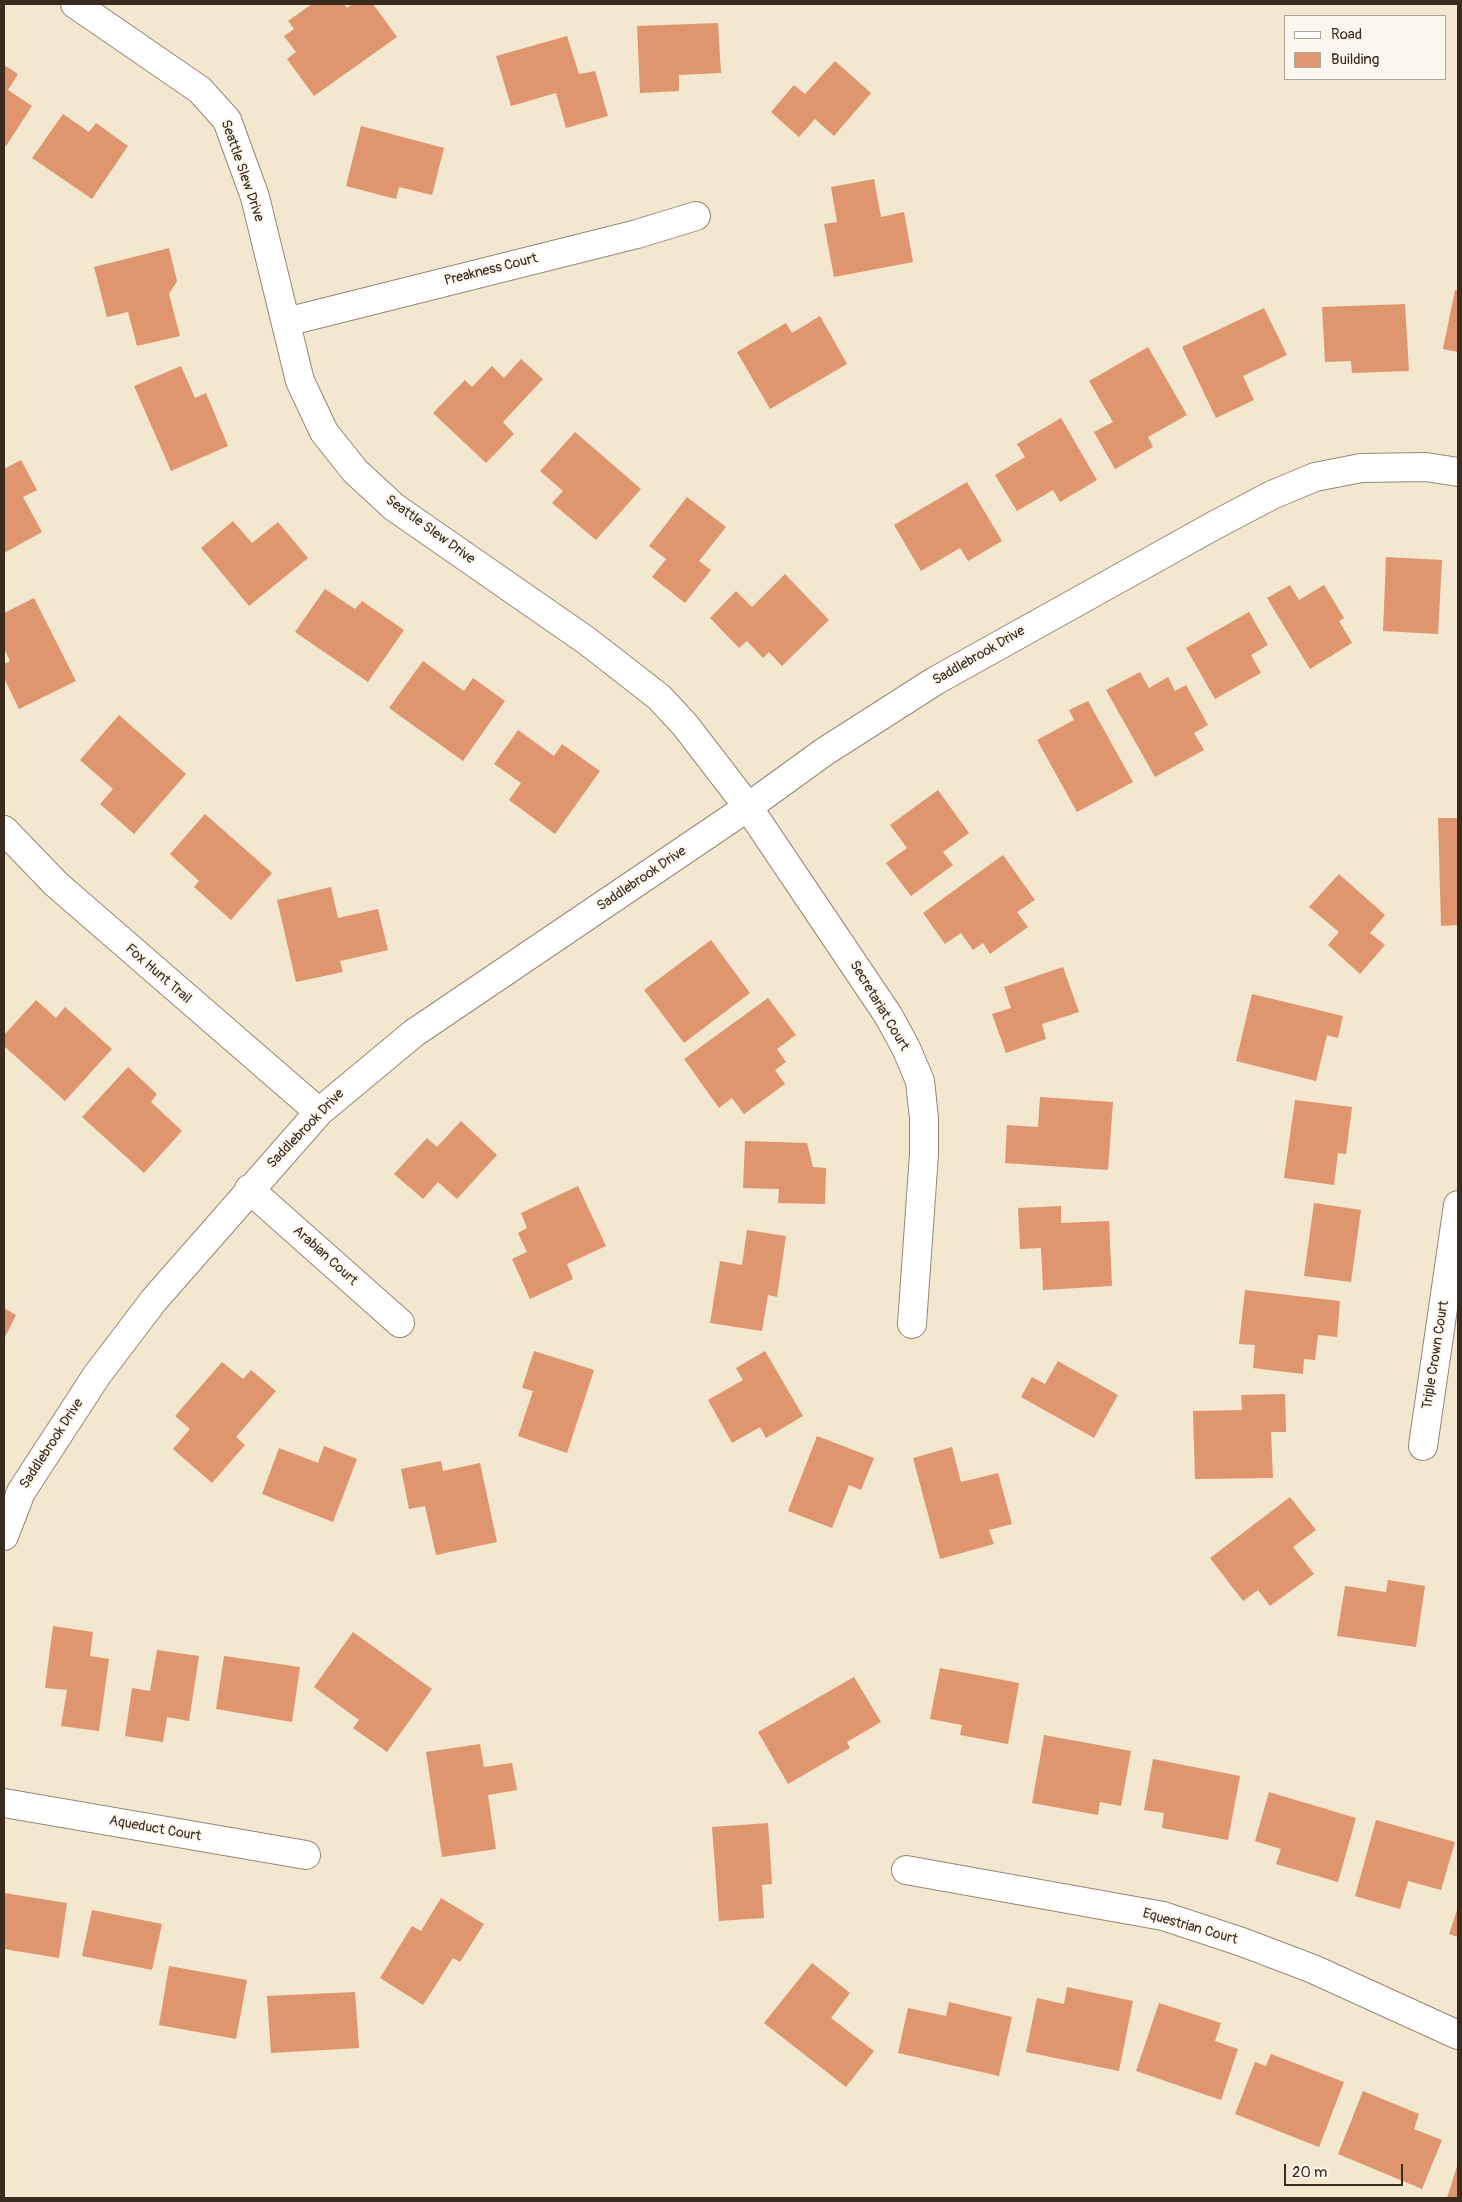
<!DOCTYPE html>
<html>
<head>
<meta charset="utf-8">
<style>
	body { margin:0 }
	#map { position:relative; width:1462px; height:2202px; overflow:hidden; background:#f3e7cf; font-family:Pangolin,sans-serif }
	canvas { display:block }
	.frame { position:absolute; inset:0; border:5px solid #3b2a1e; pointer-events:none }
	.legend { position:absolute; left:1284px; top:15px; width:162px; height:65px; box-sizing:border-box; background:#fbf7ec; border:1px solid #aea59a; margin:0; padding:6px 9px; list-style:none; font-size:15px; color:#3b2a1e }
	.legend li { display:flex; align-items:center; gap:10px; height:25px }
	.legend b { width:25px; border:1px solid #aea59a }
	.scale { position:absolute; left:1284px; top:2164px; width:119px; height:22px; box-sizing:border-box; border:2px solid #3b2a1e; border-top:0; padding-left:6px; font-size:15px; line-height:18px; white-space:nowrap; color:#3b2a1e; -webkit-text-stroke:4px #fbf7ec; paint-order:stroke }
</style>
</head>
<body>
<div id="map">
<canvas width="1462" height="2202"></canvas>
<div class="frame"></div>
<ul class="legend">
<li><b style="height:6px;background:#fff"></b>Road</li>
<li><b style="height:14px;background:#df956e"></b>Building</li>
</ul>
<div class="scale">20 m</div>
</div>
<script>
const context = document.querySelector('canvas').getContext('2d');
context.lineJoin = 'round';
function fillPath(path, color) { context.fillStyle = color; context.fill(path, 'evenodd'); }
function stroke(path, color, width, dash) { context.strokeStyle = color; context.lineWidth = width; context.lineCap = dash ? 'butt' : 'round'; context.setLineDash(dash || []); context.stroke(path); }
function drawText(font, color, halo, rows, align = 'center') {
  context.font = font + ' Pangolin,sans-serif'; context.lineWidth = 4; context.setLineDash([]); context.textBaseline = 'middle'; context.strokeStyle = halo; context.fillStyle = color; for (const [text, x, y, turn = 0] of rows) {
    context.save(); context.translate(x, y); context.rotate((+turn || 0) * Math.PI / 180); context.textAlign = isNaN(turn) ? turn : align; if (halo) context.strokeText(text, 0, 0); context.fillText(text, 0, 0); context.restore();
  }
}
const building = new Path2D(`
	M312 4H344L347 8 353 4H373L397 37 314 96 287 59 296 52 284 36 294 29 288 21Z
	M718 23 721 73 679 75V91L640 93 637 26Z
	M567 36 579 74 595 71 608 116 566 128 556 93 511 106 496 56Z
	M835 61 871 93 834 136 815 119 799 137 771 112 794 85 805 94Z
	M4 65 18 74 8 90 32 106 6 146 4 144Z
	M63 114 89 132 96 123 128 146 92 199 32 158Z
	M361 126 444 148 432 195 399 187 396 199 346 186Z
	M874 179 881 217 904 212 913 262 834 277 824 224 837 222 831 187Z
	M169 248 177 281 169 294 180 336 137 346 128 312 107 317 94 267Z
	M1455 290H1458V352L1443 349Z
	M1405 304 1409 371 1352 373 1351 361 1325 362 1322 307Z
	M1264 308 1287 355 1243 376 1254 400 1216 418 1182 347Z
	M820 316 847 364 770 409 737 352 786 323 792 333Z
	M1148 347 1187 415 1148 437 1153 447 1115 469 1094 432 1113 422 1089 381Z
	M521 359 543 379 503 422 514 434 486 463 433 413 465 380 472 387 492 366 504 378Z
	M181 366 195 398 206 393 228 446 171 471 134 386Z
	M1061 418 1097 480 1060 502 1053 490 1017 511 995 475 1025 457 1017 444Z
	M575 432 641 489 596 540 552 503 563 491 540 471Z
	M21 460 37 490 23 497 42 532 4 553V469Z
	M967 482 1002 541 968 561 960 548 921 571 894 525Z
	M687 497 726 527 699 561 711 570 685 603 652 577 666 559 649 546Z
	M233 521 252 543 278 522 308 558 249 606 201 548Z
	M1386 557 1442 560 1438 634 1383 631Z
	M785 574 829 620 782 666 769 652 763 658 747 641 739 648 710 618 736 591 752 607Z
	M1290 585 1299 600 1324 585 1344 618 1339 621 1352 643 1310 669 1267 598Z
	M325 589 355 609 362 601 404 630 368 682 295 632Z
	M34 598 76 681 19 709 4 678V664L10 661 4 648V613Z
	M1249 612 1268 645 1251 655 1261 673 1215 699 1186 648Z
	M423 661 464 691 473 678 505 701 463 761 389 708Z
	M1140 672 1149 688 1168 677 1175 691 1186 685 1208 725 1194 733 1204 750 1155 777 1106 690Z
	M1088 701 1133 782 1077 812 1037 740 1074 720 1069 710Z
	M119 715 186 774 134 834 100 804 113 789 80 760Z
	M518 730 554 756 562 744 600 771 555 834 509 800 521 783 494 764Z
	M938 790 969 833 943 852 953 865 911 896 886 863 907 848 890 825Z
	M205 814 272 873 231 920 194 887 199 881 170 854Z
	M1438 818H1458V925L1441 926Z
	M1003 855 1035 900 1017 912 1028 927 990 954 983 943 973 950 961 933 945 944 923 913Z
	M1339 874 1385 915 1370 933 1385 945 1360 974 1328 945 1339 932 1309 907Z
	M331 887 338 918 378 909 388 950 340 961 343 972 296 982 277 900Z
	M711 940 750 993 684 1043 644 990Z
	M1063 967 1079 1012 1042 1024 1046 1039 1006 1053 992 1014 1011 1008 1004 987Z
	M1252 994 1343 1016 1338 1038 1327 1035 1316 1081 1236 1061Z
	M768 998 796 1035 777 1049 786 1062 775 1070 785 1084 744 1114 732 1098 719 1108 684 1059Z
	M36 1000 56 1018 65 1007 112 1049 65 1101 4 1046V1035Z
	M128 1067 157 1094 151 1102 182 1131 144 1173 82 1117Z
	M1040 1097 1113 1102 1108 1170 1005 1163 1007 1125 1038 1127Z
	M1295 1100 1352 1107 1346 1154 1338 1153 1334 1185 1284 1178Z
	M461 1121 497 1155 457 1199 438 1182 423 1199 394 1174 427 1138 437 1147Z
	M745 1141 807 1143 813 1167 826 1168 825 1204 778 1203 779 1189 743 1188Z
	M578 1186 606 1246 567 1264 573 1279 530 1299 512 1259 527 1252 518 1233 527 1228 521 1213Z
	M1314 1203 1361 1210 1351 1282 1304 1276Z
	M1061 1206V1223L1109 1221 1112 1286 1043 1290 1041 1248 1020 1249 1018 1208Z
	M747 1230 786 1236 777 1297 768 1295 762 1331 710 1323 720 1261 742 1265Z
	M1245 1290 1340 1301 1337 1337 1318 1335 1315 1360 1304 1359 1303 1374 1253 1368 1255 1345 1239 1344Z
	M4 1308 16 1315 4 1339Z
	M534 1351 594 1370 567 1453 518 1436 533 1391 522 1388Z
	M765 1351 803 1416 766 1438 760 1427 732 1443 708 1400 743 1380 736 1368Z
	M1058 1361 1118 1395 1094 1438 1021 1397 1032 1377 1045 1384Z
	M222 1362 243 1379 251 1370 276 1391 236 1437 245 1445 212 1483 173 1449 190 1429 175 1416Z
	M1285 1394 1286 1432H1271L1273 1478 1195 1479 1193 1411 1242 1410 1241 1395Z
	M817 1436 874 1458 861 1490 849 1485 832 1528 788 1511Z
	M324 1446 357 1459 333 1522 262 1494 279 1448 318 1463Z
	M952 1447 961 1482 998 1473 1012 1524 989 1530 994 1544 940 1559 913 1458Z
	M441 1461 443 1471 480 1463 497 1542 436 1555 425 1506 409 1509 401 1469Z
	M1290 1497 1316 1530 1293 1547 1314 1574 1270 1606 1258 1590 1243 1601 1210 1558Z
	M1388 1580 1425 1586 1416 1647 1337 1636 1345 1586 1386 1592Z
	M53 1626 93 1632 90 1656 109 1659 99 1731 61 1726 67 1690 45 1688Z
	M353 1632 432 1689 387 1752 353 1728 359 1720 314 1687Z
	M157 1650 199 1656 189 1721 167 1717 163 1742 125 1736 132 1688 150 1691Z
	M224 1656 300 1667 292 1722 216 1709Z
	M940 1668 1019 1683 1008 1744 960 1735 962 1725 930 1719Z
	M854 1677 881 1722 847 1742 850 1748 788 1784 758 1732Z
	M1044 1735 1131 1751 1121 1806 1100 1802 1098 1815 1032 1803Z
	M480 1744 484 1767 512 1763 517 1790 488 1795 496 1849 442 1857 426 1752Z
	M1153 1759 1240 1776 1228 1840 1162 1828 1164 1813 1144 1810Z
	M1269 1792 1356 1818 1338 1882 1276 1864 1281 1849 1255 1841Z
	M1376 1820 1455 1842 1441 1890 1408 1881 1400 1909 1355 1896Z
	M768 1823 772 1884 762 1885 764 1918 719 1921 712 1827Z
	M4 1893 67 1903 59 1958 4 1949Z
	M441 1898 484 1924 460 1962 453 1958 423 2005 380 1978 412 1926 421 1931Z
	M1458 1907V1937L1449 1934Z
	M92 1910 162 1924 152 1970 82 1956Z
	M812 1963 850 1993 831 2018 874 2051 846 2087 764 2023Z
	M169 1966 247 1980 236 2039 159 2025Z
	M1067 1987 1133 2001 1119 2071 1026 2052 1037 1998 1064 2004Z
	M355 1992 359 2048 271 2053 267 1996Z
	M949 2002 1012 2017 999 2076 898 2053 908 2008 946 2016Z
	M1159 2003 1221 2023 1215 2041 1238 2049 1221 2100 1136 2071Z
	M1271 2054 1344 2082 1319 2147 1235 2114 1255 2062 1266 2066Z
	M1363 2091 1419 2114 1414 2129 1442 2140 1422 2189 1338 2154Z
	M1458 2163V2198H1447Z`);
const minor = new Path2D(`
	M75 4 200 90 227 120 255 197 300 381 324 432 355 471 394 507 587 641 659 697 685 725 748 807 888 1015 906 1048 920 1081 924 1118V1154L912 1324
	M286 322 637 234 696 216
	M4 830 56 884 319 1112
	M249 1189 400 1323
	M1423 1446 1458 1205
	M4 1536 21 1492 97 1375 154 1300 319 1112 414 1033 748 807 824 752 935 681 1215 525 1272 495 1315 477 1361 468 1426 467 1458 472
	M4 1803 306 1855
	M906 1870 1163 1916 1242 1942 1313 1969 1458 2035`);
const streetNames = [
	["Seattle Slew Drive",242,171,71],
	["Preakness Court",491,270,-14],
	["Seattle Slew Drive",430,530,36],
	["Saddlebrook Drive",979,656,-30],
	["Saddlebrook Drive",642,879,-34],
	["Fox Hunt Trail",158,974,41],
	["Secretariat Court",879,1006,59],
	["Saddlebrook Drive",306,1129,-46],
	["Arabian Court",325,1256,42],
	["Triple Crown Court",1436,1355,-81],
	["Saddlebrook Drive",52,1444,-57],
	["Aqueduct Court",155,1829,10],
	["Equestrian Court",1190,1927,16]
];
fillPath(building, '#df956e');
stroke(minor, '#978876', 30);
stroke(minor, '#fff', 28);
drawText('14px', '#3b2a1e', '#fbf7ec', streetNames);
</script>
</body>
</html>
